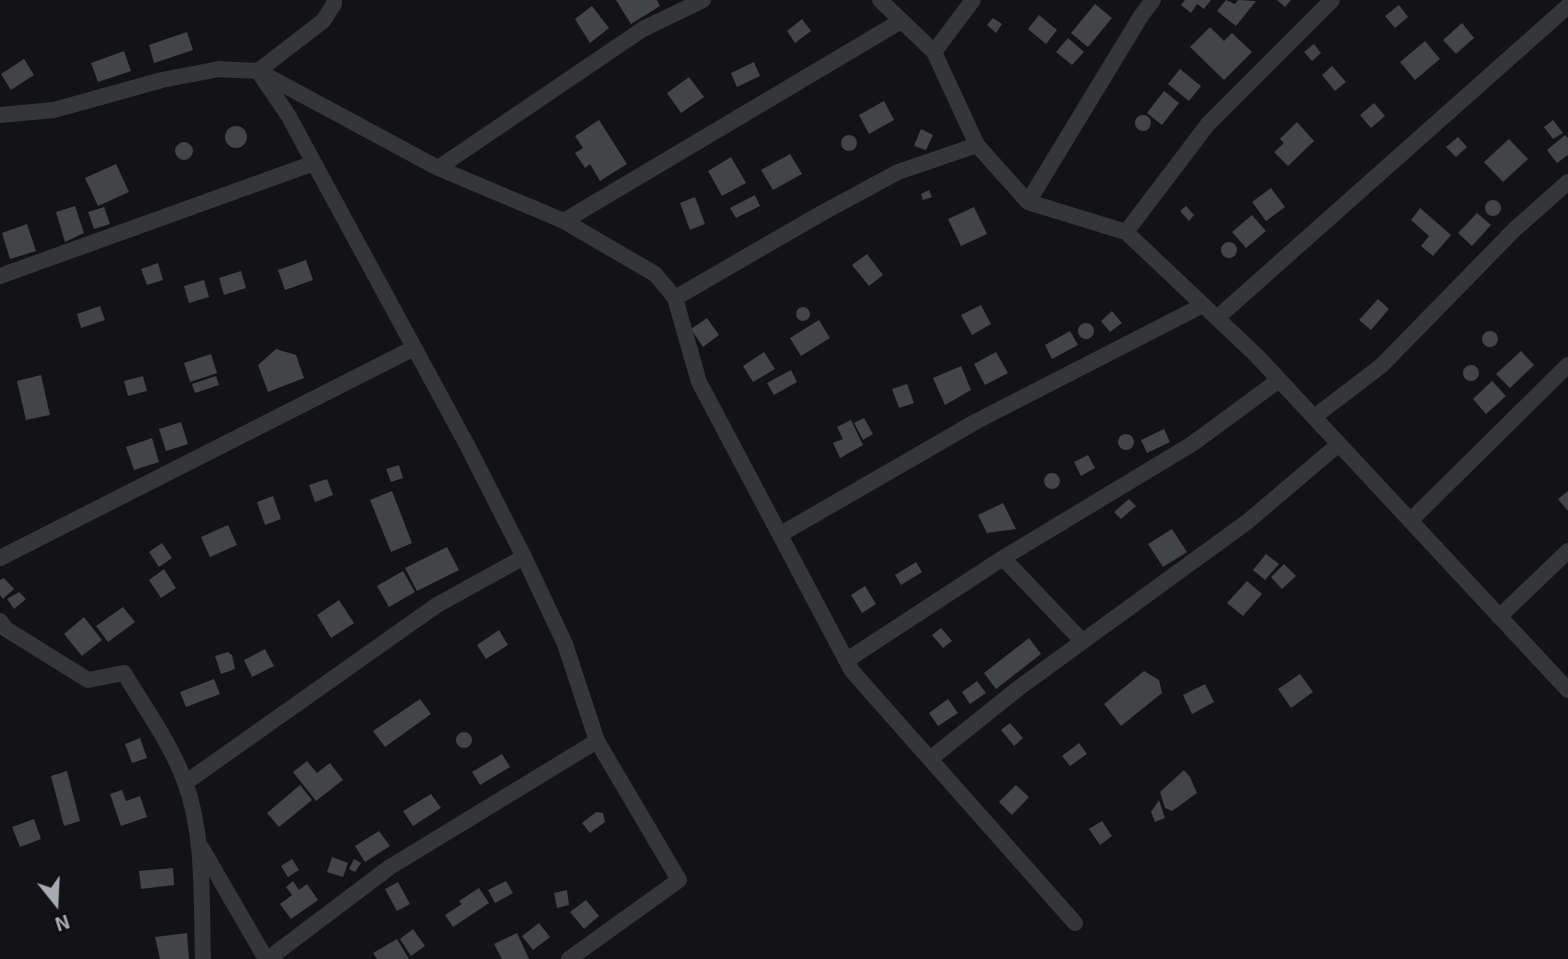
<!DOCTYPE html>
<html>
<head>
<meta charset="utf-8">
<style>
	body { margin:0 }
	#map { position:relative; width:1568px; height:959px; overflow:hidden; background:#131315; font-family:"Exo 2",sans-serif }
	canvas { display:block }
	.north { position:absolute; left:21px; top:868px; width:70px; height:70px; -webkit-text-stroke:5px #0e0e10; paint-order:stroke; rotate:162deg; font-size:19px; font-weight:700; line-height:28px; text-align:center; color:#a6acb4 }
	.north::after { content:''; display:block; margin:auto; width:24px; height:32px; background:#a6acb4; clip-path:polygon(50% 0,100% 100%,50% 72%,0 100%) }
</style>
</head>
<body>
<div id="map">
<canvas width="1568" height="959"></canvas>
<div class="north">N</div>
</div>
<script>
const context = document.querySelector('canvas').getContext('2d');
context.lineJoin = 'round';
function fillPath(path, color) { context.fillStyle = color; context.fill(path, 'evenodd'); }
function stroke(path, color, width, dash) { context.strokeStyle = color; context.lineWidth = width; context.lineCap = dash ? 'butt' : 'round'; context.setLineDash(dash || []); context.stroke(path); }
const building = new Path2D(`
	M616 0H657L660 6 631 24Z
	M1185 0H1211L1204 9 1197 4 1191 13 1181 5Z
	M1226 0 1235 4 1238 0 1256 1 1236 26 1217 11Z
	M1277 0H1291L1285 7Z
	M1095 4 1112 18 1088 47 1071 33Z
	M1399 5 1408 17 1395 28 1385 16Z
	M592 6 609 28 590 43 575 19Z
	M1039 15 1057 30 1046 44 1028 29Z
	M993 18 1002 24 996 33 987 25Z
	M802 19 811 31 795 43 787 31Z
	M1462 23 1474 38 1456 54 1443 40Z
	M1210 27 1224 41 1232 33 1252 52 1224 80 1190 47Z
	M187 32 193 50 154 63 149 45Z
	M1068 38 1084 52 1072 65 1056 52Z
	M1425 41 1440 59 1415 80 1400 62Z
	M1314 44 1321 53 1312 61 1304 52Z
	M124 51 131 71 98 82 91 63Z
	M24 59 34 75 11 90 1 74Z
	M754 62 760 76 737 87 731 73Z
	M1332 66 1346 82 1335 91 1322 75Z
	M1180 69 1201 86 1189 101 1168 84Z
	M689 77 704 97 681 113 667 93Z
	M1164 91 1179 103 1162 125 1147 113Z
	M884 101 894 120 869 134 859 115Z
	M1374 103 1385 116 1371 128 1360 115Z
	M1135 123a8 8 0 1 1 16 0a8 8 0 1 1-16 0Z
	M599 120 627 164 600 181 590 164 585 168 575 153 583 148 575 136Z
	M1553 120 1563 133 1553 139 1544 127Z
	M1297 122 1314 141 1288 166 1274 152 1284 143 1280 139Z
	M225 137a11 11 0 1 1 22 0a11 11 0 1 1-22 0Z
	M921 129 933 135 926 150 914 146Z
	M841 143a8 8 0 1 1 16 0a8 8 0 1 1-16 0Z
	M1565 135 1568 138V155L1557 163 1547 150Z
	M1458 137 1467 147 1456 157 1446 147Z
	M1509 139 1528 159 1503 182 1484 162Z
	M175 151a9 9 0 1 1 18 0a9 9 0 1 1-18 0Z
	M790 154 802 174 773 190 761 170Z
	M731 157 746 183 722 196 708 171Z
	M116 164 129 192 98 206 85 178Z
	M1271 188 1285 207 1266 221 1252 202Z
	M929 190 932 197 923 200 921 194Z
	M755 195 760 206 736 218 730 208Z
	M695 197 705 224 690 230 680 203Z
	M1485 208a8 8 0 1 1 16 0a8 8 0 1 1-16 0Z
	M75 206 84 233 65 242 56 212Z
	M1186 206 1194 215 1189 221 1180 211Z
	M104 207 110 224 94 229 88 212Z
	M974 207 987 234 961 246 948 219Z
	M1420 208 1451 235 1433 256 1421 246 1429 236 1411 220Z
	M1477 213 1491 225 1472 246 1458 233Z
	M1252 215 1266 231 1246 248 1232 232Z
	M27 224 36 251 10 259 2 233Z
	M1221 250a8 8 0 1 1 16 0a8 8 0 1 1-16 0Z
	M867 254 883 275 869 286 852 265Z
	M306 260 313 280 285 290 278 270Z
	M158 263 163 280 147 285 141 269Z
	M241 271 246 288 224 295 219 278Z
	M204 280 209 297 189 303 184 286Z
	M1378 299 1389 309 1371 330 1359 320Z
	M981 305 991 324 972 335 961 315Z
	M100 306 105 320 81 328 77 314Z
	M796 314a7 7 0 1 1 14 0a7 7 0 1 1-14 0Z
	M1112 311 1122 323 1110 332 1101 321Z
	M707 318 719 335 703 347 691 329Z
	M819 320 830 338 801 356 790 338Z
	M1078 331a8 8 0 1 1 16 0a8 8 0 1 1-16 0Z
	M1482 339a8 8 0 1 1 16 0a8 8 0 1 1-16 0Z
	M1070 331 1078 345 1052 359 1045 345Z
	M276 349 296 355 304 378 268 392 258 365Z
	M1521 351 1534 365 1510 388 1496 374Z
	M764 352 775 369 753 382 743 366Z
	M996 352 1008 373 985 385 974 364Z
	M211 354 217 373 190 382 184 363Z
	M1463 373a8 8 0 1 1 16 0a8 8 0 1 1-16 0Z
	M961 366 971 390 945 405 933 378Z
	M791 370 797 382 774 395 767 383Z
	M41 375 50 415 26 420 17 381Z
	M143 376 147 391 128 396 124 381Z
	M216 376 219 385 195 393 192 384Z
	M1492 381 1506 396 1486 414 1473 399Z
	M907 384 914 403 899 408 892 389Z
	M864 418 873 434 863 440 854 423Z
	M851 420 863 445 840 458 833 443 843 439 837 427Z
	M181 422 188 444 166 451 159 429Z
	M1164 429 1170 442 1147 453 1141 440Z
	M1118 442a8 8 0 1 1 16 0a8 8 0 1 1-16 0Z
	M152 438 159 462 134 470 126 447Z
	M1088 455 1095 468 1081 476 1074 462Z
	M399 465 403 478 391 482 386 469Z
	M1044 481a8 8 0 1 1 16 0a8 8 0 1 1-16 0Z
	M327 479 333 495 315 502 309 485Z
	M392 491 412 543 391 552 370 500Z
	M1568 491V511L1558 499Z
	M273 496 281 519 265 525 257 502Z
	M1129 499 1136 506 1121 519 1114 512Z
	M1003 503 1016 529 987 533 978 515Z
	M228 525 237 545 210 557 201 537Z
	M1172 529 1187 552 1163 567 1148 544Z
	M162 543 172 558 159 567 149 552Z
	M447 547 459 570 417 591 405 568Z
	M1266 554 1279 564 1265 580 1253 570Z
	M916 562 922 572 901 585 895 575Z
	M1284 564 1296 576 1282 589 1271 577Z
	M164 569 176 588 161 598 149 580Z
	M403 571 415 592 389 607 377 586Z
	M4 578 14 589 3 599 0 595V580Z
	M1247 581 1262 594 1243 616 1227 603Z
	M865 586 876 604 862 613 851 595Z
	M19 592 26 599 14 609 7 599Z
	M339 600 354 623 331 638 317 615Z
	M123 607 135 622 108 642 96 626Z
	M84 617 102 640 82 656 64 634Z
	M941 628 952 641 943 648 932 635Z
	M499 630 508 645 486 659 477 645Z
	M1029 638 1041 654 996 689 984 673Z
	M265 649 274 666 252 677 244 660Z
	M228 652 232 655 235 669 221 674 215 656Z
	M1144 671 1159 680 1162 693 1121 726 1104 704Z
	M1300 674 1313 692 1291 708 1278 689Z
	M214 679 220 694 186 707 180 692Z
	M977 681 986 693 970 704 962 692Z
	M1205 684 1214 702 1192 714 1183 695Z
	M420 699 431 714 385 747 373 731Z
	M948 699 958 713 938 726 929 713Z
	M1010 723 1023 738 1014 746 1001 730Z
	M456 740a8 8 0 1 1 16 0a8 8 0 1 1-16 0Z
	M140 738 147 758 132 763 125 744Z
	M1079 743 1087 754 1070 766 1062 756Z
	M502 754 510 767 480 785 472 772Z
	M307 761 317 773 330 763 343 780 316 801 293 772Z
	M1184 770 1190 777 1197 793 1172 811 1165 808 1160 792Z
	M67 771 80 821 64 826 51 776Z
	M300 785 312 800 279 827 267 813Z
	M1016 785 1029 797 1012 815 999 802Z
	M122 790 126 801 140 796 147 817 121 826 110 794Z
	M431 794 441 808 413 826 403 811Z
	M1159 800 1165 818 1155 822 1151 812Z
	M596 812 603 813 605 822 590 833 582 823Z
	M34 819 41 839 20 847 12 827Z
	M1102 821 1112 836 1100 845 1089 829Z
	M379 831 390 846 365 862 355 846Z
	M332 857 348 863 343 877 327 872Z
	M292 859 299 870 288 877 281 866Z
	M354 859 361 863 355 872 349 869Z
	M173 868 174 885 141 889 139 871Z
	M293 881 299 890 307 884 318 900 291 919 280 904 292 895 286 887Z
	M506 881 513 893 495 903 488 890Z
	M398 882 410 904 397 911 385 889Z
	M479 888 489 903 453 927 445 915 462 904 459 901Z
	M567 890 569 905 557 908 554 893Z
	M586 900 599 916 584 929 570 912Z
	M539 923 550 937 533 950 522 936Z
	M413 929 425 946 411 956 400 939Z
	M187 933 189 959H160L155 937Z
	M517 933 529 959H502L494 944Z
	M397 939 409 959H377L373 953Z`);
const street = new Path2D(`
	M334 0V4L323 21 258 71 438 168 564 221 655 274 675 298 699 382 852 671 1075 923
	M880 0 934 52 977 145 1028 202 1126 232 1257 356 1568 690
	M934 52 973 0
	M0 115 54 110 162 80 219 69 258 71 288 115 467 445 524 557 565 644 597 741 679 880 569 959
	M438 168 643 29 703 0
	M1028 202 1141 16 1153 0
	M564 221 901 21
	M1126 232 1208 124 1332 0
	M0 276 314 163
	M675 298 822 213 898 172 977 145
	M1217 318 1568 6
	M1314 417 1381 366 1515 229 1568 182
	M1410 521 1568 365
	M781 534 977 421 1203 305
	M0 558 414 348
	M1003 558 1082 641
	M1499 617 1568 551
	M0 621 6 629 88 680 124 673C145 708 171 744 185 782 205 836 201 902 203 959
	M847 660 1003 558 1192 444 1279 380
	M930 759 1020 687 1247 522 1339 444
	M185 783 437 605 524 557
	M201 847 266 959
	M268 959 390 867 597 741`);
fillPath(building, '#424448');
stroke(street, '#353639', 16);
</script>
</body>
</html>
